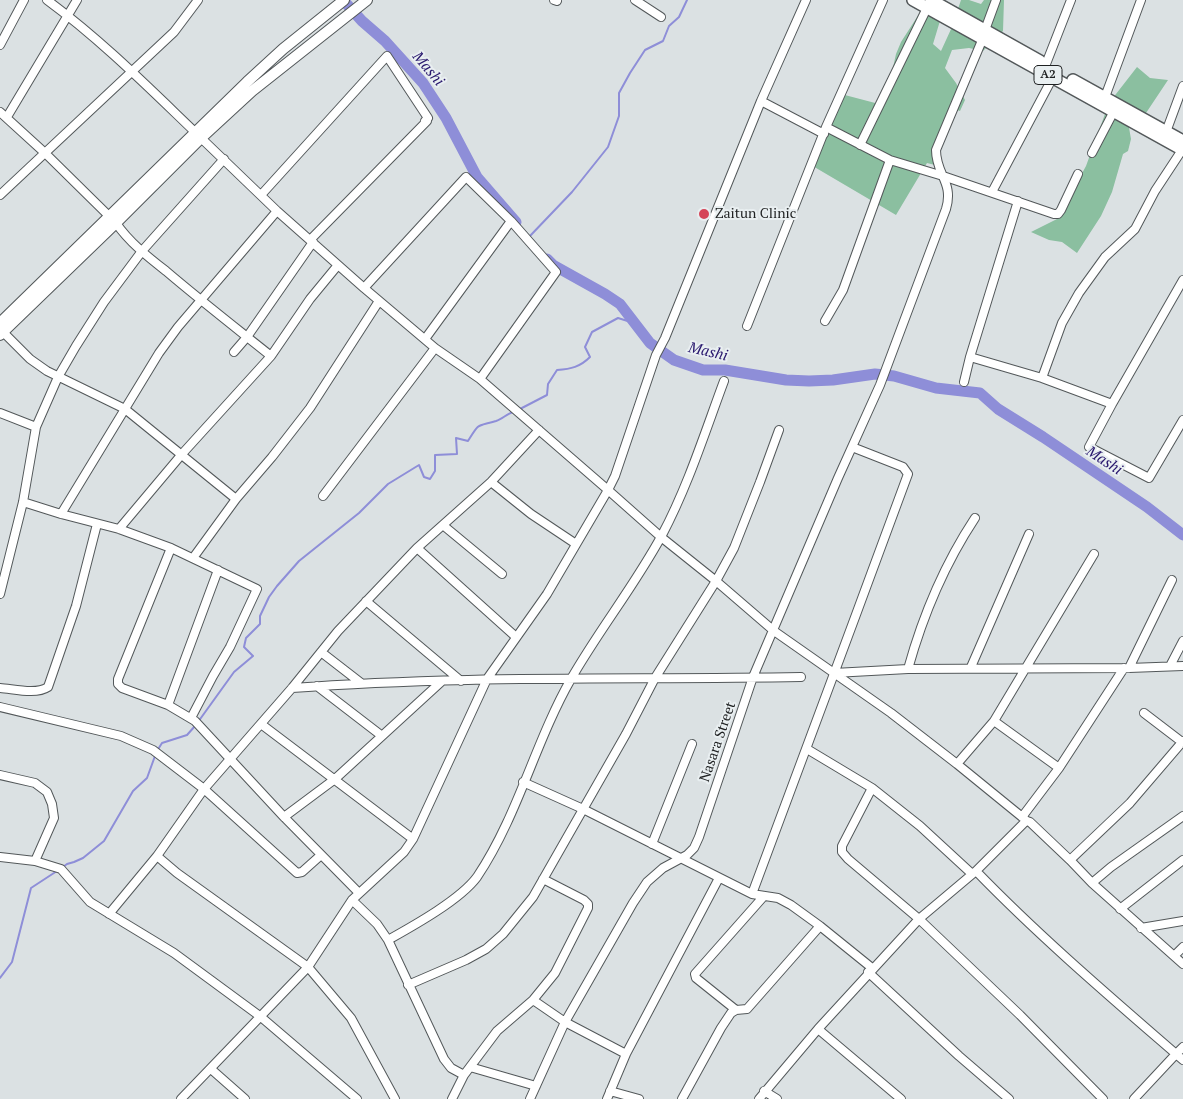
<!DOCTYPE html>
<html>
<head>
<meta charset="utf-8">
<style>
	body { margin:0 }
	canvas { display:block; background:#dbe1e3 }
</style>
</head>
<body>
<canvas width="1183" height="1099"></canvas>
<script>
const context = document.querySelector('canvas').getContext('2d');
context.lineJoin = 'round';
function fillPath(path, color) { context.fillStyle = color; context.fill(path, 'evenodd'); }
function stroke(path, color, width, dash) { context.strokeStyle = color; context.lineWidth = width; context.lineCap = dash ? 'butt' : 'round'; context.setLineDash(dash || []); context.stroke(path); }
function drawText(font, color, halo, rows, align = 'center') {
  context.font = font + ' "PT Serif",serif'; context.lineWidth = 4; context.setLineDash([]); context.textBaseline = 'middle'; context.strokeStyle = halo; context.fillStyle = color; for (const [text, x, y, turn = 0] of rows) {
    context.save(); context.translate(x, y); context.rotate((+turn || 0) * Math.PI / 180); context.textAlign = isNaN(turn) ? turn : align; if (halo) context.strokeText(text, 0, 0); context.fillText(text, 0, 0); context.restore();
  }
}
const green = new Path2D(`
	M928 0 946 1 933 44 941 51 952 27 961 0H969L981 4 984 0H1004L1003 31 983 51 969 48 952 50 945 68 956 83 965 100 960 111 954 109 935 165 927 163 896 215 811 165 841 94 879 104 888 90 896 54 901 42Z
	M1137 67 1150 78 1168 80 1138 125 1128 122 1131 139 1128 151 1123 154 1112 192 1101 216 1077 253 1062 242 1049 240 1031 232 1061 217 1067 201 1086 166 1109 103Z`);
const stream = new Path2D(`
	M529 237 572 192 608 147 619 116V93L630 73 645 50 663 41 669 26 679 17 687 0
	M520 409 547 395 548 384 557 370C571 369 580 367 590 357L585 347 592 332 618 318 634 323
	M198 722 234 672 253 656 244 647 246 638 260 624V616L269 597 277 586 299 561 359 513 388 484 419 465 424 477 430 479 435 471V455L457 454 456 438 468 441C480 422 476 427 496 421 502 419 507 414 513 412
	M157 751 162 743 187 735 195 726
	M63 867 67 864 74 862 83 858 104 841 133 791 147 778 155 756
	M0 978 12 962 31 888 57 871`);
const river = new Path2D(`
	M343 0 362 21 385 41 423 83 446 118 477 177 516 222
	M547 259 553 265 605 294 620 304 650 343 674 360 703 370H725L786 380 809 381 833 380 875 374 894 376 936 388 980 393 998 409 1043 437 1147 507 1183 535`);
const minor = new Path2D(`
	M47 0C100 39 147 86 195 132
	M554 0 557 1
	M635 0 661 17
	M806 0 761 101 665 338 656 355 615 476 608 490 661 537 716 581 774 631 891 713 957 764 1027 821
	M985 30 996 0
	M0 45 24 0
	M1046 64 1071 0
	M1105 97 1141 0
	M761 101 824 134
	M0 112 45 153 110 217
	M7 117 77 0
	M826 127 890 160 943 176 1054 214H1058L1061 210 1078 174
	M1166 132 1183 86
	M860 145 927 8
	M1092 153 1114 111
	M992 192 1053 77
	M0 195 174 32 198 0
	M261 195 387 56 428 118 425 121H427L310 240
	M1018 201 970 357 1042 378 1112 404
	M116 223C129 242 148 257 166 271 200 300 236 328 271 356
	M1183 280 1112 404 1089 447 1149 478 1183 420
	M364 288 466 177 511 221 556 272 480 379
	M825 321 843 290 890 160
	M747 326 826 127 883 0
	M3 332 30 359 47 371 125 409 236 499
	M425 339 511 221
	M234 352 247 337 313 242
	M1042 378 1062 323 1079 293 1105 257 1135 229 1155 191 1182 150
	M964 382 970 357
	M0 413 36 427
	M491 482 531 514 576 544
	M323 496 435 348
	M23 502 61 514 119 529 171 548 257 589 230 647 213 676 191 718
	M61 514 159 353 178 327 277 211
	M444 526 502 574
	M119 529 182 454 271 356 310 299 338 265
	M171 548 118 679V684L122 688 168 705 195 721 284 817 359 893
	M417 548 516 637
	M193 558 236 499 272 457 310 408 379 301
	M0 594 23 502 36 427 58 377 76 346 104 302 142 251 224 159
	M366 601 461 681
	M321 652 361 683
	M1170 666 1183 641
	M971 667 1029 534
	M1129 668 1172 580
	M908 669C923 615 944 565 975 518
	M834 673 908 669 1129 668 1183 666
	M317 686 382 736
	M0 688C14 689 36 695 48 687L76 606 97 524
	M292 688C461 675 632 680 801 677
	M168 705 218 570
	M0 707 121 736 153 750 204 789 297 873 302 872 321 855
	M1144 713 1182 742
	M994 721 1059 768
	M261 724 413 839
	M807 749 872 788 920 826 971 873
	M957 764 994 721 1094 554
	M0 775 35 783 47 792 52 804 54 818 35 861
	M523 782 583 809 752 894 778 898 791 905 820 926 872 968
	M872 788 842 846V852L848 859 919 919 1020 1015 1103 1099
	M284 817 335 779 442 681
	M1022 817 1059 768 1124 668
	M652 844 692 744
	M157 856 177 873 308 967 351 1018 395 1099
	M0 857 35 861 61 869 90 902 174 953 261 1017 357 1099
	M1070 860 1092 883 1174 956
	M976 871C1039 936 1108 995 1176 1054L1134 1099
	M1092 883 1111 867 1183 816
	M752 894C805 754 856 614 908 474L903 467 852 447
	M352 900 377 924 388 940 444 1059 451 1068 464 1075
	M1120 909 1183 860
	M109 914 157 856 204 789 292 688 338 631 417 548 491 482 539 430
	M1141 928 1183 921
	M388 940C413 926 460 900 477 877 518 816 535 742 571 679 599 630 635 585 662 535 688 486 705 432 724 381
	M1183 947 1174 956 1183 964
	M868 972 959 1056 1009 1099
	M408 985 466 960 486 949 503 934 533 897 626 734 655 678 716 581 734 548 760 482 779 430
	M533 1000 565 1022 626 1054
	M736 1010 696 978 695 974 764 896
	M818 1029 901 1099
	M1183 1047 1176 1054 1183 1060
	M470 1067 536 1086
	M211 1069 245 1099
	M610 1091 639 1099
	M764 1091 777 1099
	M181 1099 308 967 352 900 404 852 413 839 487 679 547 594 608 490 480 379 435 348 364 288 277 211 201 138
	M452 1099 464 1075 497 1031 533 1000 555 973 588 908V904L584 900 543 879
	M530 1099 565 1022 633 903 647 882 663 868 687 855 694 848 699 837 753 677 838 478 880 385 946 209C954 182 936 175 936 150L983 38
	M607 1099 626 1054 719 878
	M682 1099 721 1028 731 1013 736 1010 747 1009 820 926
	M759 1099 818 1029 919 919 976 871 1024 823 1027 821 1030 822 1070 860 1130 803 1183 741`);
const major = new Path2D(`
	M0 323 247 82 283 49 344 0
	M0 335 116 223 201 138 252 91 367 0`);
const highway = new Path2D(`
	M913 0 1183 150
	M931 0 1040 61
	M1073 80 1183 141`);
const markers = [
	[704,214,6,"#d54558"]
];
const shields = [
	[1048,75,28]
];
const shieldNames = [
	["A2",1048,75]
];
const poiNames = [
	["Zaitun Clinic",715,214]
];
const streetNames = [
	["Nasara Street",718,742,-71]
];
const waterNames = [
	["Mashi",428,69,50],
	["Mashi",708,352,13],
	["Mashi",1104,461,33]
];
fillPath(green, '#8bbfa0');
stroke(stream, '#8e8ed8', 2);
stroke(river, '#8e8ed8', 11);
stroke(minor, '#53585a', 10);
stroke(major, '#53585a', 12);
stroke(highway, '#53585a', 14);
stroke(minor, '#fff', 8);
stroke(major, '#fff', 10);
stroke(highway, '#fff', 11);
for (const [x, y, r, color] of markers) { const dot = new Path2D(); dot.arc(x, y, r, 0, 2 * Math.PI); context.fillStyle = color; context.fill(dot); stroke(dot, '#e9eff1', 2); }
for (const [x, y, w] of shields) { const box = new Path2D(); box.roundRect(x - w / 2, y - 9.5, w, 19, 4); context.fillStyle = '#e9eff1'; context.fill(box); stroke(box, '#1f2122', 1); }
drawText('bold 12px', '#1f2122', null, shieldNames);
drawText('14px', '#1f2122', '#e9eff1', poiNames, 'left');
drawText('14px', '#1f2122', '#e9eff1', streetNames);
drawText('italic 15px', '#28176d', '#e9eff1', waterNames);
</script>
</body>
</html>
